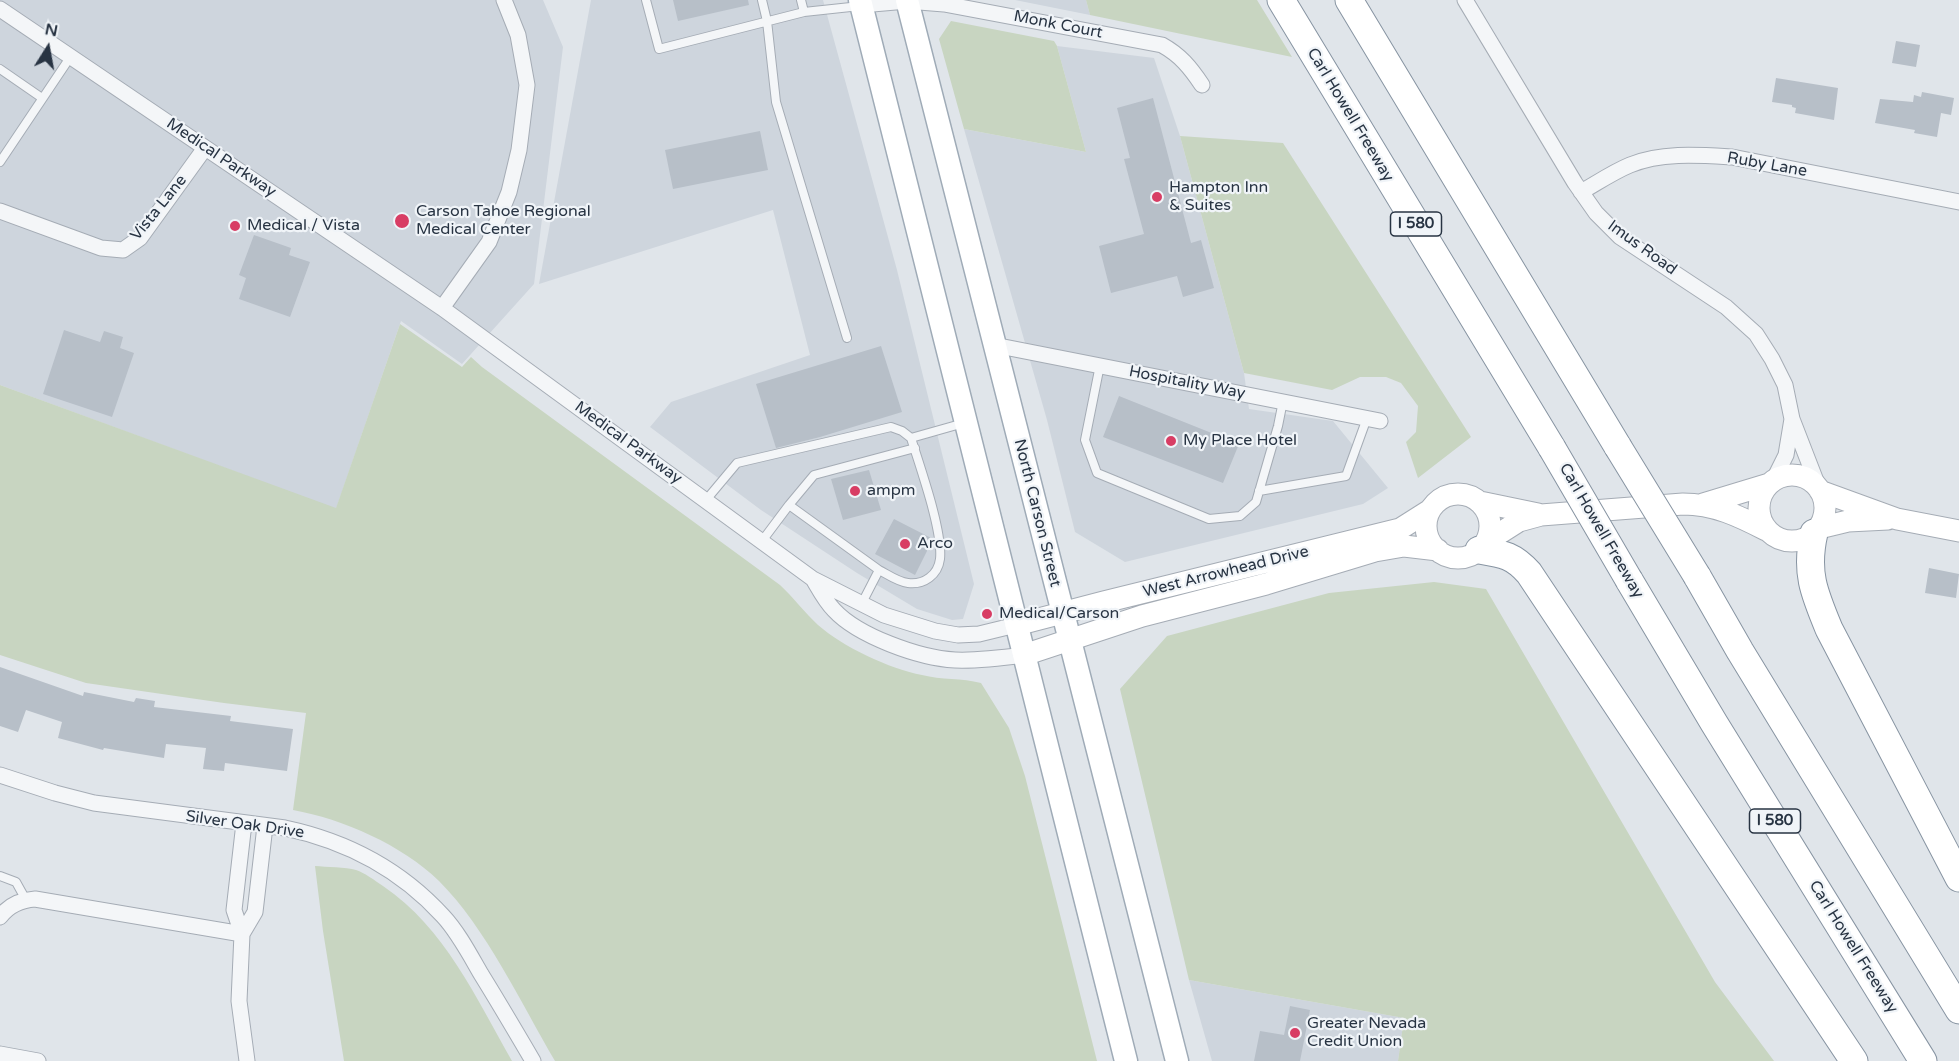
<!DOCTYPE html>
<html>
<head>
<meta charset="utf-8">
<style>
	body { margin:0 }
	#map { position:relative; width:1959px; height:1061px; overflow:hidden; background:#e0e5ea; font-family:"Varela Round",sans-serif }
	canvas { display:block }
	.north { position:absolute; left:18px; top:18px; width:60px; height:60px; -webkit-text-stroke:4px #f0f4f8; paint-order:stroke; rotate:11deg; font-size:16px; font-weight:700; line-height:24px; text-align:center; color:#283443 }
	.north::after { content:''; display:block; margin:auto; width:21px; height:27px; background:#283443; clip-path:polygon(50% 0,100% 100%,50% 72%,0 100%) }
</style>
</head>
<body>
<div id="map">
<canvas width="1959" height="1061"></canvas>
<div class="north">N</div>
</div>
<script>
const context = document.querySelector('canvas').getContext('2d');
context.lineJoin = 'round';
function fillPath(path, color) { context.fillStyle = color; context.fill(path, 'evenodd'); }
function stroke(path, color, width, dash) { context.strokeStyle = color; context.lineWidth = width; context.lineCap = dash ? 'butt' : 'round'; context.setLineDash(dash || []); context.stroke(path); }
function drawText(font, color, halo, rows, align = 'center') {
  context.font = font + ' "Varela Round",sans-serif'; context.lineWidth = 4.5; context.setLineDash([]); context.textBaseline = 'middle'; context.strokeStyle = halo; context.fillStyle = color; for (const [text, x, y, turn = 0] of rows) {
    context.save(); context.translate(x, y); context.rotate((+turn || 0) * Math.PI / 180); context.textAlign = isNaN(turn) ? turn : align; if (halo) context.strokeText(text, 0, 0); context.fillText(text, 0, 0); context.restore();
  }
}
const built = new Path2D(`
	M0 0H543L563 47 534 284 462 364 401 321 336 509 0 385Z
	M591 0H823L897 270 974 584 963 619 952 620 917 609 857 573 761 510 650 427 671 402 810 355 773 210 539 284Z
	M1015 0H1086L1090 15Z
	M1057 46 1154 58 1180 136 1244 373 1249 409 1333 421 1388 488 1363 504 1125 562 1075 532 1047 420 964 129 1086 152Z
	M1189 980 1404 1018 1398 1061H1212Z`);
const green = new Path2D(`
	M1086 0H1257L1292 57 1090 15Z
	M951 21 1054 41 1057 46 1086 152 964 129 939 39Z
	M1180 136 1283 143 1471 437 1418 478 1406 442 1416 432 1418 406 1401 383 1386 377H1360L1332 390 1244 373Z
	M400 324 462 367 471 357 482 367 780 585C794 598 805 613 818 625 843 647 890 669 922 675 941 680 962 678 981 683L1009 728 1025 776 1097 1061H555C521 1003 486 928 439 881 402 845 343 819 293 810L306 713 224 703 86 683 0 655V385L336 508Z
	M1434 582 1486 589 1715 982 1774 1061H1398L1404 1018 1189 980 1120 689 1167 636 1329 593Z
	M315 866C326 867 346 867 356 870 365 873 374 880 383 886 445 928 476 998 512 1061H344L323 931Z`);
const building = new Path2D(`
	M673 0H748L749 5 678 21Z
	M1896 41 1920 45 1916 67 1892 63Z
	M1776 78 1838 88 1834 120 1795 113 1796 108 1792 107V105L1772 102Z
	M1922 92 1954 98 1951 115 1941 113 1937 137 1914 133 1915 130 1875 123 1880 99 1913 102 1914 95 1921 97Z
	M1153 98 1191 243 1201 240 1214 288 1183 297 1177 276 1111 293 1099 246 1144 234 1124 159 1130 158 1117 108Z
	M760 131 768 170 673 189 665 150Z
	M254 235 291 248 289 255 310 262 290 317 239 299 246 278 239 275Z
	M64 330 100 342 104 331 123 337 120 348 134 353 112 417 43 394Z
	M881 346 902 412 820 437 776 448 756 384Z
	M1119 396 1239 444 1223 483 1103 437Z
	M869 470 881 510 843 520 831 479Z
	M894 519 933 539 915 575 875 554Z
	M1929 568 1959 574 1956 598 1925 593Z
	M0 667 83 696 84 692 134 702 136 698 155 701 154 707 231 716 230 721 293 729 287 771 225 763 224 771 203 769 206 748 166 744 164 758 104 748 103 750 58 738 62 722 26 710 18 732 0 726Z
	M1290 1006 1310 1010 1300 1061H1254L1260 1031 1284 1035Z`);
const lane = new Path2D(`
	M646 0 659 49 804 12 860 6
	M762 0 767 21 776 102 847 338
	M801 0 804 12
	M0 69 42 98
	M0 162 71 56
	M1100 365 1085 440 1097 473 1209 519 1240 516 1256 502 1278 426 1283 401
	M1259 491 1346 476 1367 418
	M706 500 737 463 891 427 902 431 911 438
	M789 505 814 475 915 448
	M762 541 789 505 879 570
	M862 603 879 570C887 574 898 582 908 583 924 585 938 575 940 559 943 531 920 467 911 438L964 423
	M0 876 16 882 26 900`);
const street = new Path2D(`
	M1465 0 1575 183 1596 213 1620 237 1726 307 1756 334 1772 359 1785 385 1792 419 1818 486
	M861 5 907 1 944 4 1162 45C1180 55 1190 67 1202 85
	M0 9 442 308 813 579 884 615 935 631 958 635 979 634 1016 625
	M1581 192C1597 183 1613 172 1630 165 1661 152 1699 155 1732 157L1959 202
	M0 211 101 248 123 250 140 238 205 148
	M442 308 489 242 509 192 519 150 527 85 518 35 504 0
	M994 345 1380 421
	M1774 479 1786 455 1792 419
	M813 579C819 589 825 601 834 610 858 636 919 658 955 660 978 661 1001 658 1024 655
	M0 775 55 793 94 803 285 828C346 841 401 870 443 916 458 932 470 955 481 974 499 1003 516 1032 533 1061
	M244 823 234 910 242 934 239 1001 247 1061
	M0 917C9 905 20 900 35 899L242 934
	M242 934 255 912 265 826
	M0 1054 38 1061`);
const secondary = new Path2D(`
	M1759 508a33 33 0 1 1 66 0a33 33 0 1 1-66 0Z
	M1820 491 1897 519 1959 531
	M1426 526a32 32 0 1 1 64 0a32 32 0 1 1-64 0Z
	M1480 502 1538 514
	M1703 504 1769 484
	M1819 528 1848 521 1888 519
	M1486 542 1519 521 1541 515 1683 504C1714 504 1739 516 1766 530
	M1016 625 1104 602 1400 529 1430 510
	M1024 655 1142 616 1266 584 1375 551 1404 546 1438 550`);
const primary = new Path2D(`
	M860 0 1126 1061
	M907 0 1177 1061`);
const highway = new Path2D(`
	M1281 0 1552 448
	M1349 0 1618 447
	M1814 533C1805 572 1814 593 1829 629L1959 878
	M1479 550C1503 554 1513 555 1529 573L1854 1061
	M1697 576 1740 651 1959 1010
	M1629 580 1714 723 1923 1061`);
const highwayBridge = new Path2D(`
	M1618 447 1697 576
	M1552 448 1629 580`);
const markers = [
	[1157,197,6,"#d83d64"],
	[402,221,8,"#d83d64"],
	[235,226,6,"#d83d64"],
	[1171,441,6,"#d83d64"],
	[855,491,6,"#d83d64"],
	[905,544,6,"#d83d64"],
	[987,614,6,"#d83d64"],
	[1295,1033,6,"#d83d64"]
];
const shields = [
	[1416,224,51],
	[1775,821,51]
];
const shieldNames = [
	["I 580",1416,224],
	["I 580",1775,821]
];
const streetNames = [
	["Monk Court",1058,25,11],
	["Carl Howell Freeway",1350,115,59],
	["Medical Parkway",221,158,34],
	["Ruby Lane",1767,165,10],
	["Vista Lane",159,208,-51],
	["Imus Road",1642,248,36],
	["Hospitality Way",1187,383,11],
	["Medical Parkway",628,443,36],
	["North Carson Street",1037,513,76],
	["Carl Howell Freeway",1601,531,60],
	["West Arrowhead Drive",1226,572,-14],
	["Silver Oak Drive",245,825,8],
	["Carl Howell Freeway",1853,947,58]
];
const poiNames = [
	["Hampton Inn",1169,188],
	["& Suites",1169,206],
	["Carson Tahoe Regional",416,212],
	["Medical Center",416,230],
	["Medical / Vista",247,226],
	["My Place Hotel",1183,441],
	["ampm",867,491],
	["Arco",917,544],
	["Medical/Carson",999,614],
	["Greater Nevada",1307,1024],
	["Credit Union",1307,1042]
];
fillPath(built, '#ced5dd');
fillPath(green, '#c8d5c1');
fillPath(building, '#b7bfc8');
stroke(lane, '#a5acb5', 10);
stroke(street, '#a5acb5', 17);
stroke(secondary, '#a5acb5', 23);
stroke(primary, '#9fabb7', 25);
stroke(highway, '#8794a2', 29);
stroke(lane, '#f4f6f8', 8);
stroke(street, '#f4f6f8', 15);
stroke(secondary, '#fff', 21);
stroke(primary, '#fff', 22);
stroke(highway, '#fff', 27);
stroke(highwayBridge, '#8794a2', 29, []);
stroke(highwayBridge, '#fff', 27);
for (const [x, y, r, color] of markers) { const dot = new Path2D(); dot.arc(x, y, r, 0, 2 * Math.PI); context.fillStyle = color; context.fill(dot); stroke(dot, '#f0f4f8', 2); }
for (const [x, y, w] of shields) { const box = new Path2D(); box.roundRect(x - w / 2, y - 12, w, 24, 4.5); context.fillStyle = '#f0f4f8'; context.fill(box); stroke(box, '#283443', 1.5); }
drawText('bold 15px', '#283443', null, shieldNames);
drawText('16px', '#283443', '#f0f4f8', streetNames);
drawText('16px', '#283443', '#f0f4f8', poiNames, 'left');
</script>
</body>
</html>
